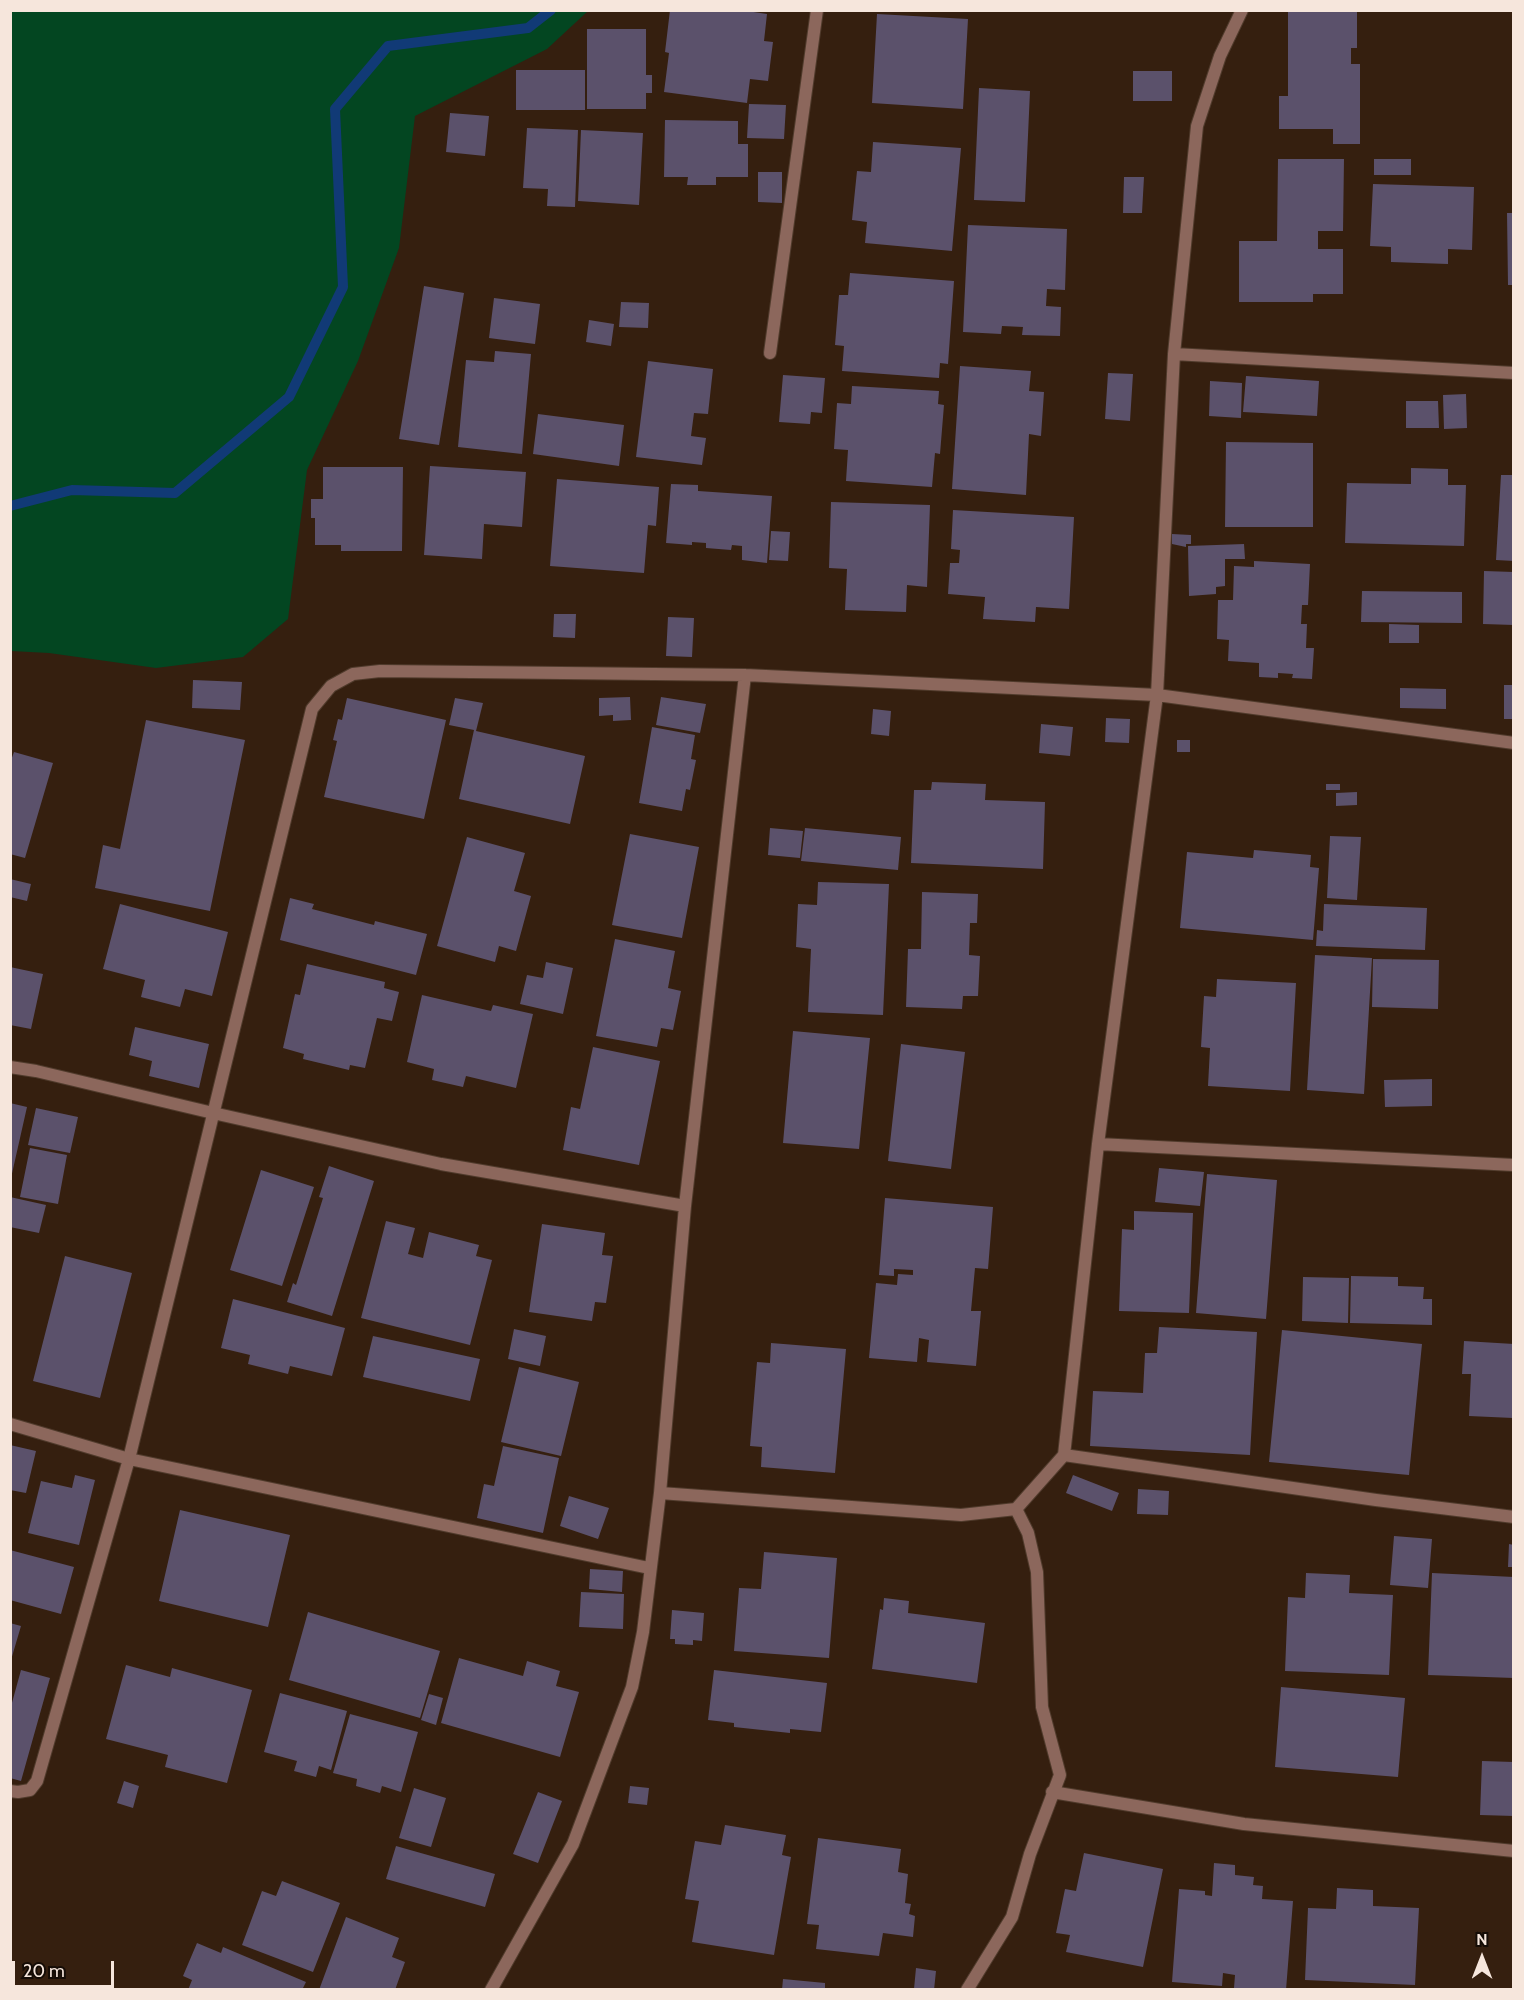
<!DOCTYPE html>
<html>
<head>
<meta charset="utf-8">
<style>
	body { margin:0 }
	#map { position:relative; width:1524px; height:2000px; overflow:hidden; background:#351f0f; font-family:Cabin,sans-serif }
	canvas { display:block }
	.frame { position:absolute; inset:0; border:12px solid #f6e6dc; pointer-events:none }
	.north { position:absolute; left:1452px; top:1928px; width:60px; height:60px; -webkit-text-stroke:4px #150c06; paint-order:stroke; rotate:0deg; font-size:16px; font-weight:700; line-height:24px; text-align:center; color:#f6e6dc }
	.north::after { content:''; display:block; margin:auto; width:21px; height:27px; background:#f6e6dc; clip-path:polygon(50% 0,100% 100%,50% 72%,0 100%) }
	.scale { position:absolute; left:12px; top:1961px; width:102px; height:27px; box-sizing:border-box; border:3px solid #f6e6dc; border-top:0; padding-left:8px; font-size:18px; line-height:21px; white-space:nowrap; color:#f6e6dc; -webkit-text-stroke:4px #150c06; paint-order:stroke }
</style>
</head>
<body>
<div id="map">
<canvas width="1524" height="2000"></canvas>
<div class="frame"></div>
<div class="north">N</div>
<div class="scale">20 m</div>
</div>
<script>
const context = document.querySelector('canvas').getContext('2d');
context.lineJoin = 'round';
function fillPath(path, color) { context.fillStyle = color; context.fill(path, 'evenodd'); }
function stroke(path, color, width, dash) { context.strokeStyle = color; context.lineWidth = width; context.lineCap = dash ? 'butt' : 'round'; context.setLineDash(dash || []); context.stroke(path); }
const green = new Path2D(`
	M11 10 588 11 547 49 415 116 399 248 358 361 307 470 288 619 243 657 156 668 49 653 11 651Z`);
const stream = new Path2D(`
	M10 506 72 490 175 493 289 397 343 287 335 109 388 46 528 28 551 10`);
const building = new Path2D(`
	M670 10H740L767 14 764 41 773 42 768 81 750 79 747 103 664 92 669 53 665 52Z
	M1288 10H1357V48H1351V64H1360V144H1333V129H1279V96H1288Z
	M877 14 968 19 963 109 872 103Z
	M587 29H646V75H652V93H646V109H587Z
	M516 70H585V110H516Z
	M1133 71H1172V101H1133Z
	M979 88 1030 91 1025 202 974 200Z
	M749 104 786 105 784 139 747 138Z
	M450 113 489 116 485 156 446 152Z
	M665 120 738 121V144H748V177H716V185H687L688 177H664Z
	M527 128 578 130 575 207 547 206 548 189 523 188Z
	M581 130 643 133 639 205 578 201Z
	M873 142 961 148 952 251 865 243 867 222 852 220 857 171 871 172Z
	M1278 159H1344L1343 231H1318V249H1343V294H1313V302H1239V241H1277Z
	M1374 159H1411V175H1374Z
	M758 172H782V203L758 202Z
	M1124 177H1144L1142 213H1123Z
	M1373 184 1474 187 1472 250 1448 249V264L1391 262V247L1370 246Z
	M1507 213H1514V285H1508Z
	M968 225 1067 229 1065 290 1047 289 1046 306 1061 307 1060 336 1022 335 1023 327 1002 326 1001 334 963 332Z
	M850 273 954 281 948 364 940 363 939 378 842 371 844 346 835 345 839 295H848Z
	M424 286 464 293 439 445 399 439Z
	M494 298 540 304 535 344 489 338Z
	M621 302 649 303 648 328 619 327Z
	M589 320 614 324 611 346 586 342Z
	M495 351 531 354 522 454 458 447 466 360 494 362Z
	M648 361 713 369 708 414 694 413 691 436 706 438 702 465 636 457Z
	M960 366 1031 371 1029 391 1044 392 1041 436 1029 434 1026 495 952 489Z
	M1108 373 1133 374 1130 421 1105 419Z
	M783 375 825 378 822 413 811 412 810 424 779 422Z
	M1246 376 1319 381 1317 416 1243 412Z
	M1210 381 1242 383 1241 418 1209 416Z
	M852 386 939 391 938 404 944 405 940 454 935 453 932 487 846 481 848 450 834 449 837 403 851 404Z
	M1466 394 1467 428 1444 429 1443 395Z
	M1406 401H1438L1439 428H1406Z
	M538 414 624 425 619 466 533 454Z
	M1226 442 1313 443V527H1225Z
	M430 466 526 472 522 527 484 524 482 559 424 555Z
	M323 467H403L402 551H341V545H315V518H311V499H323Z
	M1411 468 1448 469V485H1466L1464 546 1345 543 1347 483 1411 484Z
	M1501 475H1514V561L1496 560Z
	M557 479 659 487 656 526 648 525 644 573 550 566Z
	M671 484 698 485V491L772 496 767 563 742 560V546L732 545 731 550 706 548V543L692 542V545L666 543Z
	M831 502 930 505 927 587 907 585 906 612 845 610 847 569 829 568Z
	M953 510 1074 517 1069 609 1036 607 1035 622 983 619 985 597 948 594 950 563H959L960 550 951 549Z
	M771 531 790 532 788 561 769 560Z
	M1172 534 1191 535V544H1186V547L1172 544Z
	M1244 544 1245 559H1225V586L1216 587V594L1189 596 1188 546Z
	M1254 561 1310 564 1308 605H1302L1301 624H1307L1306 648H1314L1312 679 1292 678 1293 674 1278 673V678L1259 677V663L1228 661 1229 640 1217 639 1218 600H1233L1234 566 1254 567Z
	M1484 571 1514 572V625L1483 624Z
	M1362 591 1462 592V623L1361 622Z
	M554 614H576L575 638 553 637Z
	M668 617 694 618 692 657 666 656Z
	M1389 624 1419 625V643H1389Z
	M193 680 242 682 240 710 192 708Z
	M1504 685H1514V719H1504Z
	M1400 688 1446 689V709L1400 708Z
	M630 697 631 720 613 721V715L599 716V698Z
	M661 697 706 704 700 733 656 725Z
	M347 698 446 720 424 819 324 797 337 741 333 740 338 719 342 720Z
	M455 698 483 703 476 731 585 756 570 824 459 799 474 730 449 725Z
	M873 709 891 711 889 736 871 734Z
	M1106 718 1130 719 1129 743 1105 742Z
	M146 720 245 740 210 911 95 888 103 845 120 849Z
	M1041 724 1073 727 1070 756 1039 753Z
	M652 727 695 735 691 759 696 760 690 790 686 789 682 811 639 803Z
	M1177 740H1190V752H1177Z
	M14 752 53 763 25 858 10 854V763Z
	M932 782 986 784 985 800 1045 802 1043 869 911 863 914 790H931Z
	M1326 784H1340V790H1326Z
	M1357 792V805L1336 806V793Z
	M770 828 803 831 800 858 768 855Z
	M805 828 901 837 898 870 801 861Z
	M630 834 699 847 682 938 612 925Z
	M1330 836 1361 837 1357 900 1327 898Z
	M467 837 525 853 514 891 531 896 516 951 499 946 495 962 437 946Z
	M1254 850 1311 855 1310 867 1319 868 1313 940 1180 928 1187 852 1253 858Z
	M10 879 31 884 27 901 10 897Z
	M818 882 889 884 883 1015 808 1012 811 949 796 947 798 904 817 905Z
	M922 892 978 894 977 923H970L969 955 980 956 978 996H963L962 1009 906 1007 908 949H921Z
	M290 898 314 904 312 909 374 925 375 921 427 934 416 975 280 940Z
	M120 904 228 932 212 996 185 989 180 1007 141 997 145 980 103 969Z
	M1324 904 1427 908 1425 950 1316 946 1317 930 1323 931Z
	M615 939 675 951 668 988 681 991 673 1030 661 1028 657 1047 596 1036Z
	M1315 955 1372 958 1364 1094 1307 1090Z
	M1373 959 1439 960 1438 1009 1372 1007Z
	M546 962 573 968 563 1014 520 1004 527 975 543 978Z
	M307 964 385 982 384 988 399 992 392 1021 377 1018 365 1068 350 1065 349 1070 303 1059 304 1054 283 1048 295 994 300 995Z
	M10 967 43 974 31 1029 10 1025Z
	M1217 979 1296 983 1290 1091 1208 1086 1210 1048 1201 1047 1204 996 1216 997Z
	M422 995 491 1011 493 1005 533 1014 516 1088 466 1076 463 1087 432 1080 434 1069 407 1062Z
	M135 1027 209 1044 199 1088 149 1076 152 1061 129 1055Z
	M793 1031 870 1038 859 1149 783 1143Z
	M901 1044 965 1052 951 1169 888 1161Z
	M593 1047 660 1061 639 1165 563 1150 571 1107 580 1109Z
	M1432 1079V1106L1385 1107 1384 1080Z
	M10 1103 27 1107 11 1178H10Z
	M36 1108 78 1117 70 1153 28 1145Z
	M30 1148 67 1155 58 1204 20 1197Z
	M329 1166 374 1181 332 1316 287 1302 293 1283 296 1285 323 1198 319 1197Z
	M1159 1168 1204 1172 1200 1206 1155 1202Z
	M261 1170 314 1187 282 1286 230 1270Z
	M1207 1174 1277 1180 1266 1319 1196 1313Z
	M10 1197 46 1205 39 1233 10 1227Z
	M885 1198 993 1207 988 1269 975 1268 971 1311H981L976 1366 927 1362 929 1340 919 1338 917 1362 869 1358 876 1283 897 1285 898 1274 913 1275V1270L894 1269V1276L879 1275Z
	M1134 1211 1193 1213 1189 1313 1119 1311 1122 1229 1134 1230Z
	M386 1221 415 1228 408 1254 423 1258 429 1232 479 1245 476 1256 492 1260 470 1345 361 1318Z
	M542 1224 605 1233 602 1255 613 1256 606 1303 595 1302 592 1321 529 1312Z
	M65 1256 132 1273 100 1398 33 1381Z
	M1351 1276 1398 1277V1286L1424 1287 1423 1299H1432V1325L1350 1323Z
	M1303 1277 1349 1278 1348 1323 1302 1321Z
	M233 1299 345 1328 332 1376 290 1366 288 1374 248 1364 250 1355 221 1348Z
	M1159 1327 1257 1332 1250 1455 1090 1446 1093 1391 1143 1393 1145 1353H1157Z
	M514 1329 546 1336 540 1366 508 1359Z
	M1282 1330 1422 1344 1409 1475 1269 1462Z
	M373 1336 480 1359 470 1401 363 1377Z
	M1464 1341 1514 1344 1513 1418 1469 1416 1471 1374H1462Z
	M771 1343 846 1349 835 1473 761 1467 762 1447 750 1446 757 1362 770 1363Z
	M519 1367 579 1382 561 1456 501 1442Z
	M10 1445 36 1451 26 1493 10 1490Z
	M503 1446 559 1458 543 1533 477 1518 484 1484 494 1486Z
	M75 1475 95 1480 79 1545 28 1533 41 1481 72 1488Z
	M1073 1475 1119 1493 1112 1511 1066 1493Z
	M1138 1489 1169 1491 1168 1515 1137 1514Z
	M569 1496 609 1508 598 1539 560 1526Z
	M180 1510 290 1535 268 1627 159 1601Z
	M1394 1536 1432 1539 1428 1588 1390 1585Z
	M1509 1544 1514 1545V1567H1508Z
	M10 1550 74 1567 61 1614 10 1600Z
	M764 1552 837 1558 829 1658 734 1651 739 1588 761 1589Z
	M590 1569 623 1571 622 1592 589 1589Z
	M1306 1573 1350 1575 1349 1593 1393 1595 1389 1675 1285 1671 1288 1597 1305 1598Z
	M1432 1573 1514 1577V1678L1428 1675Z
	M581 1592 624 1594 623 1629 579 1627Z
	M884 1598 909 1601 908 1613 985 1623 977 1683 872 1669 880 1609 883 1610Z
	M672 1610 704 1613 702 1641 693 1640V1645L675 1644V1639H670Z
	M308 1612 440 1651 420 1718 289 1680Z
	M10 1623 21 1626 11 1660H10Z
	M459 1658 523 1676 527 1661 560 1671 556 1686 579 1692 560 1757 441 1723Z
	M126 1665 170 1677 172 1668 252 1690 227 1783 165 1767 168 1755 106 1739Z
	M21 1670 50 1678 21 1781 10 1778V1710Z
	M714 1670 827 1683 821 1732 790 1729V1733L734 1727V1723L708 1720Z
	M1281 1687 1405 1698 1398 1777 1275 1767Z
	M280 1693 347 1711 331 1770 319 1766 316 1777 294 1771 297 1761 264 1752Z
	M429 1694 443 1698 436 1725 421 1720Z
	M350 1714 418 1732 401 1792 382 1786 380 1793 356 1786 357 1779 333 1773Z
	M1482 1761 1514 1762V1816L1480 1815Z
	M124 1781 139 1786 133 1808 117 1803Z
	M630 1786 649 1788 647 1805 628 1803Z
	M414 1788 446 1798 431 1847 399 1838Z
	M538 1792 562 1801 538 1863 513 1854Z
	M725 1825 786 1835 782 1855 791 1857 774 1955 692 1942 699 1901 685 1899 695 1841 721 1845Z
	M818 1838 901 1849 898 1872 908 1874 905 1903 911 1904 909 1914 915 1916 913 1937 883 1933 879 1956 816 1949 819 1925 807 1924Z
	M396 1846 495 1874 485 1907 386 1879Z
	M1084 1853 1163 1869 1143 1967 1066 1952 1070 1935 1056 1933 1065 1889 1076 1891Z
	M1214 1863 1235 1865V1875L1254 1877 1253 1885 1263 1886 1262 1899 1293 1901 1286 1990 1234 1988 1235 1975 1223 1973 1222 1986 1172 1982 1179 1889 1205 1891V1895L1212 1896Z
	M282 1881 340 1903 313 1972 242 1945 262 1891 276 1896Z
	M1337 1888 1373 1890V1906L1419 1908 1415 1985 1305 1980 1308 1908 1336 1909Z
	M346 1917 399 1938 392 1957 405 1962 395 1990H319Z
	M197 1943 221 1953 223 1947 306 1982 302 1990H188L192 1980 183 1976Z
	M916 1968 936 1971 934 1990 914 1989Z
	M783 1979 825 1983V1990H782Z`);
const minor = new Path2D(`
	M770 353 817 10
	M1174 354 1514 373
	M10 1067 36 1071 213 1113 441 1164 685 1206
	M1098 1144 1514 1165
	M10 1424 129 1459 649 1568
	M1064 1455 1376 1500 1514 1517
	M660 1493 961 1515 1016 1509 1064 1455 1066 1437 1098 1144 1157 695 1174 354 1197 126 1220 56 1242 10
	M10 1791 18 1792 30 1790 37 1781 129 1459 312 709 331 686 353 674 380 671 745 675 1157 695 1514 743
	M1052 1792 1244 1824 1514 1851
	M491 1990 573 1844 632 1687 643 1632 660 1493 685 1206 745 675
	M967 1990 1012 1917 1030 1854 1060 1775 1042 1707 1037 1572 1028 1533 1016 1509`);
fillPath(green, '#034621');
stroke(stream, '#113a76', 10);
fillPath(building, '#5b516b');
stroke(minor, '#503b2c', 14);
stroke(minor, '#8c675c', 12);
</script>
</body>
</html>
